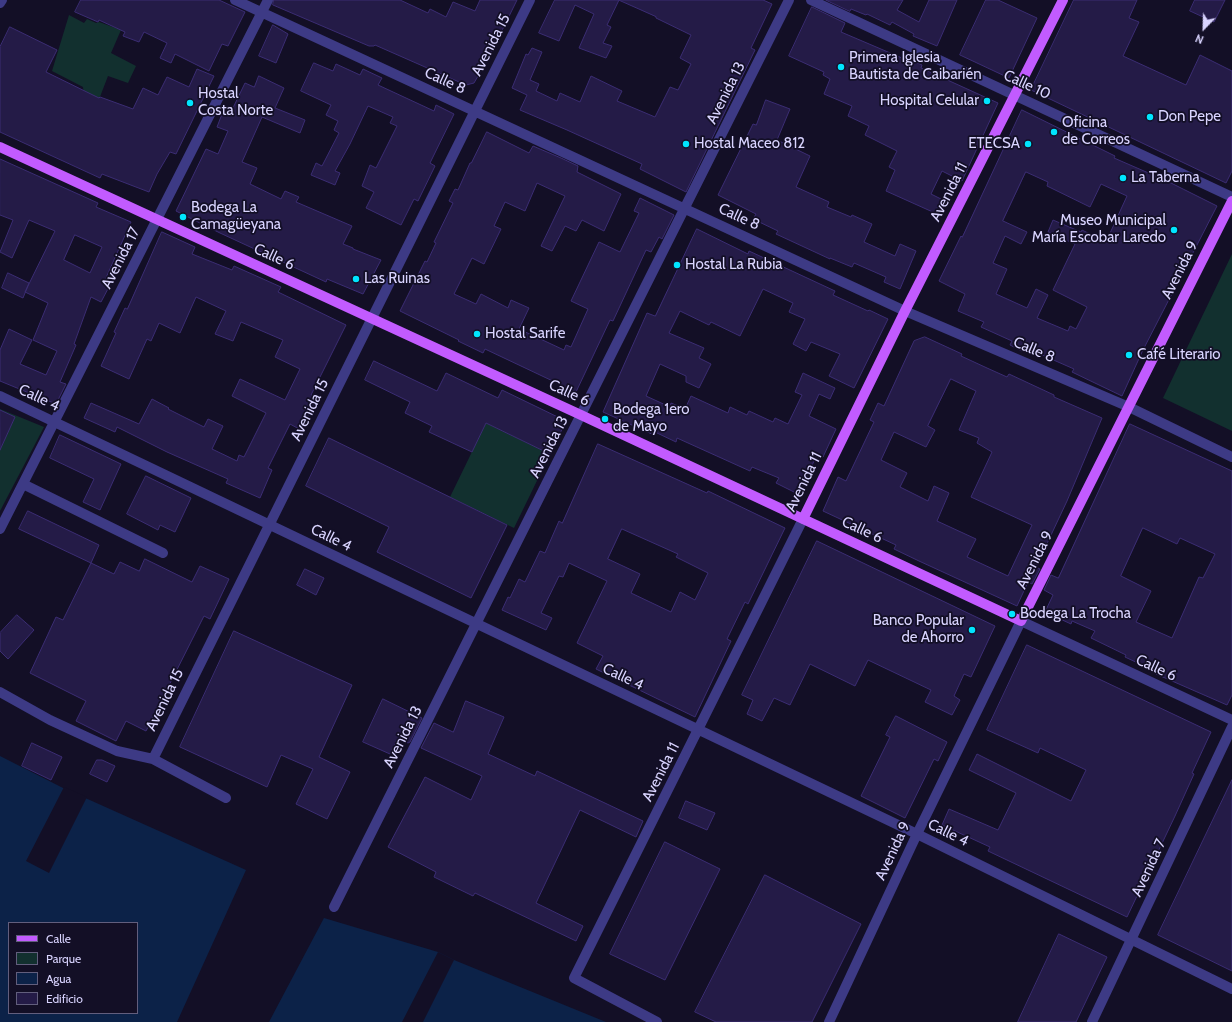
<!DOCTYPE html>
<html>
<head>
<meta charset="utf-8">
<style>
	body { margin:0 }
	#map { position:relative; width:1232px; height:1022px; overflow:hidden; background:#130f26; font-family:Cabin,sans-serif }
	canvas { display:block }
	.legend { position:absolute; left:8px; top:922px; width:130px; height:92px; box-sizing:border-box; background:#130f26; border:1px solid #625e7d; margin:0; padding:5px 7px; list-style:none; font-size:12px; color:#d9d4ff }
	.legend li { display:flex; align-items:center; gap:8px; height:20px }
	.legend b { width:20px; border:1px solid #625e7d }
	.north { position:absolute; left:1184px; top:8px; width:40px; height:40px; -webkit-text-stroke:3px #130f26; paint-order:stroke; rotate:203deg; font-size:11px; font-weight:700; line-height:16px; text-align:center; color:#d9d4ff }
	.north::after { content:''; display:block; margin:auto; width:14px; height:18px; background:#d9d4ff; clip-path:polygon(50% 0,100% 100%,50% 72%,0 100%) }
</style>
</head>
<body>
<div id="map">
<canvas width="1232" height="1022"></canvas>
<ul class="legend">
<li><b style="height:5px;background:#c25bff"></b>Calle</li>
<li><b style="height:11px;background:#12302f"></b>Parque</li>
<li><b style="height:11px;background:#0c2248"></b>Agua</li>
<li><b style="height:11px;background:#241b47"></b>Edificio</li>
</ul>
<div class="north">N</div>
</div>
<script>
const context = document.querySelector('canvas').getContext('2d');
context.lineJoin = 'round';
function fillPath(path, color) { context.fillStyle = color; context.fill(path, 'evenodd'); }
function stroke(path, color, width, dash) { context.strokeStyle = color; context.lineWidth = width; context.lineCap = dash ? 'butt' : 'round'; context.setLineDash(dash || []); context.stroke(path); }
function drawText(font, color, halo, rows, align = 'center') {
  context.font = font + ' Cabin,sans-serif'; context.lineWidth = 3.5; context.setLineDash([]); context.textBaseline = 'middle'; context.strokeStyle = halo; context.fillStyle = color; for (const [text, x, y, turn = 0] of rows) {
    context.save(); context.translate(x, y); context.rotate((+turn || 0) * Math.PI / 180); context.textAlign = isNaN(turn) ? turn : align; if (halo) context.strokeText(text, 0, 0); context.fillText(text, 0, 0); context.restore();
  }
}
const green = new Path2D(`
	M69 15 84 23 87 19 96 23 99 22 121 30 111 53 136 66 128 83 108 76 98 102 84 96 83 87 52 71Z
	M1232 254V431L1163 398Z
	M0 409 44 427 0 511Z
	M486 423 550 454 514 528 450 497Z`);
const water = new Path2D(`
	M0 756 63 788 246 870 177 1022H0ZM9 923H137V1013H9Z
	M324 918 438 952 454 960 606 1022H269Z`);
const pier = new Path2D(`
	M64 787 87 797 49 873 26 861Z
	M438 952 454 960 423 1022H402Z`);
const building = new Path2D(`
	M81 0H219L245 12 228 46 222 44 209 71 175 54 171 63 160 58 167 43 144 32 139 42 123 36 125 32 99 20 98 22 75 12Z
	M274 0H400L428 13 430 9 446 17 453 2 475 11 480 0H517L489 57 474 83 466 85 375 45 374 46H369L273 5Z
	M555 0H619L607 25 611 27 603 43 612 46 606 58 579 48 594 14 575 5 559 41 539 33Z
	M619 0H763L772 4 751 48 755 50 686 192 640 169 642 164 567 130 520 110 527 95 512 88 526 54 528 55 532 48 542 52 530 80 539 84 536 91 557 101 560 93 580 102 591 76 622 91 617 101 655 117 670 87 678 90 691 64 680 58 691 35 656 18V17Z
	M826 0H903L897 10 919 22 929 0H957L937 46 913 36 914 34 892 22 890 25 867 14 866 15 851 9 850 11Z
	M986 0H998L1037 18 1009 78 960 55Z
	M1074 0H1137L1129 18 1139 22 1123 56 1186 85 1200 55 1232 71V171L1226 183 1031 90Z
	M1195 0H1225L1214 22 1190 11Z
	M812 7 845 23 841 32 902 58 903 56 922 65 921 68 998 103 962 181 942 171 931 194 941 199 935 213 886 191 895 170 889 167 897 151 865 135 869 126 848 116 852 106 824 94 830 79 823 75 824 72 789 56Z
	M273 25 288 34 276 63 259 56Z
	M10 27 57 50 46 72 99 98 100 97 133 109 143 88 158 95 167 77 189 87 197 69 214 76 176 154 170 152 157 174 149 192 102 174 100 178 0 132V47Z
	M314 63 333 71 336 64 360 75 363 69 382 78 378 85 434 111 436 105 454 114 430 163 435 166 418 201 414 199 401 225 366 208 374 192 362 186 370 165 376 168 397 126 390 123 393 117 368 106 350 144 335 171 340 173 335 185 311 175 316 163 322 166 339 133 334 130 338 121 326 115 331 105 301 91Z
	M259 76 284 88 275 108 305 120 300 133 262 117 242 162 257 168 250 184 281 199 285 191 299 197 296 202 352 226 343 244 353 248V249L381 260 363 294 327 279 326 282 220 233 176 211 206 149 218 154 228 131 217 127 224 109 231 112 245 83 254 87Z
	M766 100 790 109 777 140 810 156 796 187 829 202 827 207 851 217 852 215 872 224 864 242 895 256 900 244 916 251 900 289 884 282 886 277 854 263 852 267 830 258V259L776 234 778 231 753 219 756 214 718 195 753 124 756 125Z
	M1022 110 1115 156 1114 158 1167 181 1217 206 1142 352 1122 396 1072 372 1074 369 1024 347 1022 351 1010 345 1012 341 981 327 984 322 958 311 965 294 939 281 961 236 962 237ZM1026 172 1048 182 1047 186 1090 207 1101 184 1127 196 1106 242 1082 230 1081 232 1053 220 1048 232 1075 244 1053 290 1087 307 1076 329 1070 326 1068 331 1037 318 1048 295 1036 289 1027 308 996 294 1007 269 993 263 1005 236 1021 244 1027 232 1003 221Z
	M487 132 529 153 533 146 561 158 578 166 577 172 621 194 604 231 582 220 576 231 565 226 552 251 541 246 565 196 537 183 525 211 505 202 494 226 501 229 484 264 472 258 454 294 476 304 481 294 508 308 511 300 529 308 519 329 564 350 566 345 571 347 588 309 571 301 599 242 620 252 639 213 634 211 640 198 674 215 662 239 659 237 651 252 646 250 613 321 610 320 576 392 485 349 483 353 458 341 459 340 400 311 425 261 427 262 436 243 434 242 453 203 449 201 455 189 458 190 470 163H471Z
	M0 159 98 203 96 207 131 222 105 280 111 283 101 302 91 297 74 344 76 345 60 382 66 384 56 404 0 381V350L9 329 32 340 20 364 46 375 57 351 33 340 48 303 25 292 55 231 29 220 12 258 0 252 13 220 0 215ZM75 235 102 247 90 273 64 260Z
	M697 229 748 254 749 251 835 291 833 295 868 311 869 310 888 319 854 388 829 376 840 354 811 342 806 351 793 344 805 319 789 312 793 303 763 289 740 336 711 322 709 325 680 311 669 333 704 348 699 358 711 364 699 388 686 382V376L660 364 646 396 670 407 671 403 685 409 691 396 728 413 730 407 747 415 749 411 773 422 775 418 788 424 802 395 795 392 803 373 835 388 830 399 819 394 809 416 836 429 823 457 817 455 798 494 776 483 779 478 752 467 750 471 677 438 676 442 655 432 654 435 603 412 647 313 655 316Z
	M162 232 195 247 192 254 232 270 234 266 281 287 278 292 346 325 311 395 317 397 301 430 290 424 268 468 272 470 260 498 226 483 228 479 167 452 117 427 115 432 84 418 91 403 139 424 152 399 169 408 168 409 204 427 208 419 223 426 212 449 237 461 239 455 244 457 266 413 232 396 240 379 285 400 300 369 275 357 283 340 241 322 233 341 215 334 226 311 196 297 180 333 159 323 151 341 147 339 129 379 101 366 116 333 114 332 125 308 127 309Z
	M8 273 29 283 23 298 2 288Z
	M925 337 962 354 961 356 987 368 1007 377 1009 374 1054 395V397L1102 418 1067 501 1036 567 1040 569 1032 584 1028 582 1017 606 919 561 894 549 896 545 823 511 838 477 846 481 874 422 870 420 878 403 884 406 914 341ZM951 379 976 391 959 430 979 438 977 443 992 452 971 497 1032 525 1008 576 967 557 976 539 937 521 949 493 934 486 928 501 900 487 907 473 881 460 894 432 926 447 935 430 928 426Z
	M374 361 437 391 446 373 498 398 502 390 566 421 550 454 486 423 472 452 429 432 432 426 405 413 410 402 365 380Z
	M0 410 15 417 0 450Z
	M1130 424 1232 471V695L1227 705 1156 674 1157 672 1125 657 1126 655 1091 638 1095 631 1072 621 1071 624 1045 612 1053 595 1044 590 1051 575 1058 578ZM1143 528 1177 544 1180 538 1215 554 1203 578 1199 577 1172 638 1136 622 1151 591 1121 576Z
	M60 435 121 464 100 510 83 502 94 479 50 458Z
	M329 438 507 525 471 598 377 552 389 527 306 486Z
	M598 444 707 493 708 491 785 528 748 604 745 602 727 639 731 641 695 717 596 669 603 656 577 643 607 581 569 563 563 577 559 576 541 613 552 618 546 630 502 610 508 597 510 598 519 579 525 582 540 551 545 553 559 521 562 523ZM622 529 678 554 676 557 708 573 695 600 680 592 671 612 631 593 640 574 608 559Z
	M146 476 191 498 175 532 160 525 158 530 127 514Z
	M28 511 99 545 91 563 19 529Z
	M817 541 995 626 971 677 964 674 954 696 960 700 952 715 925 702 931 690 868 660 855 686 810 664 790 705 774 698 762 721 747 714 753 700 742 695Z
	M145 559 192 582 200 566 229 579 210 619 204 616 146 731 126 721 116 741 76 721 86 701 30 673 56 617 63 620 91 563 114 574 120 562 139 571Z
	M305 569 324 578 316 595 297 585Z
	M17 615 34 630 8 659 0 651V633Z
	M234 631 352 685 319 757 350 772 327 819 296 804 313 769 281 755 267 787 180 747Z
	M1027 645 1211 732 1192 773 1194 774 1175 816 1127 917 988 851 990 847 942 825 949 809 998 830 1016 793 969 770 977 754 1071 801 1086 770 1040 748 1038 753 987 730Z
	M383 699 422 718 410 742 408 743 398 738 390 754 363 742Z
	M466 701 504 717 488 754 535 776 537 771 643 821 636 837 580 810 536 903 583 926 576 941 475 893 473 896 434 877 436 872 388 847 425 777 471 800 482 776 421 748 434 723 453 732Z
	M896 716 947 742 938 761 934 759 905 818 861 796 890 737 886 735Z
	M32 743 62 757 51 780 22 766Z
	M97 760H102L115 766 107 782 90 774Z
	M1232 780V971L1158 935Z
	M686 801 715 813 707 830 679 818Z
	M665 842 720 869 665 980 610 954Z
	M765 875 861 924 812 1022H716L695 1012Z
	M1059 934 1107 957 1076 1022H1018Z`);
const minor = new Path2D(`
	M235 0 905 311 1129 407 1232 457
	M811 0 1232 197
	M0 3 2 0
	M0 396 917 834 1232 989
	M23 484 163 553
	M0 529 268 0
	M0 692 50 720 117 751 153 759
	M226 798 153 759 530 0
	M334 907 789 0
	M657 1022 574 978 803 519
	M829 1022 917 834 1021 621 1232 720
	M1092 1022 1232 727`);
const major = new Path2D(`
	M0 147 581 415 1021 621 1232 201
	M803 519 905 311 1063 0`);
const markers = [
	[841,67,4,"#00e5ff"],
	[987,101,4,"#00e5ff"],
	[190,103,4,"#00e5ff"],
	[1150,117,4,"#00e5ff"],
	[1054,132,4,"#00e5ff"],
	[686,144,4,"#00e5ff"],
	[1028,144,4,"#00e5ff"],
	[1123,178,4,"#00e5ff"],
	[183,217,4,"#00e5ff"],
	[1174,230,4,"#00e5ff"],
	[677,265,4,"#00e5ff"],
	[356,279,4,"#00e5ff"],
	[477,334,4,"#00e5ff"],
	[1129,355,4,"#00e5ff"],
	[605,419,4,"#00e5ff"],
	[1012,614,4,"#00e5ff"],
	[972,630,4,"#00e5ff"]
];
const streetNames = [
	["Avenida 15",491,45,-63],
	["Calle 8",445,81,25],
	["Calle 10",1027,85,25],
	["Avenida 13",726,93,-63],
	["Avenida 11",949,192,-63],
	["Calle 8",739,217,25],
	["Calle 6",274,257,25],
	["Avenida 17",121,258,-63],
	["Avenida 9",1180,270,-63],
	["Calle 8",1034,350,23],
	["Calle 6",569,393,25],
	["Calle 4",39,398,25],
	["Avenida 15",310,410,-64],
	["Avenida 13",549,447,-63],
	["Avenida 11",804,482,-64],
	["Calle 6",862,530,25],
	["Calle 4",331,538,26],
	["Avenida 9",1035,560,-63],
	["Calle 6",1156,668,25],
	["Calle 4",623,677,25],
	["Avenida 15",165,700,-64],
	["Avenida 13",403,737,-63],
	["Avenida 11",661,772,-63],
	["Calle 4",948,833,26],
	["Avenida 9",893,851,-65],
	["Avenida 7",1149,868,-65]
];
const poiNames = [
	["Primera Iglesia",849,58],
	["Bautista de Caibarién",849,75],
	["Hostal",198,94],
	["Costa Norte",198,111],
	["Hospital Celular",979,101,"right"],
	["Don Pepe",1158,117],
	["Oficina",1062,123],
	["de Correos",1062,140],
	["Hostal Maceo 812",694,144],
	["ETECSA",1020,144,"right"],
	["La Taberna",1131,178],
	["Bodega La",191,208],
	["Camagüeyana",191,225],
	["Museo Municipal",1166,221,"right"],
	["María Escobar Laredo",1166,238,"right"],
	["Hostal La Rubia",685,265],
	["Las Ruinas",364,279],
	["Hostal Sarife",485,334],
	["Café Literario",1137,355],
	["Bodega 1ero",613,410],
	["de Mayo",613,427],
	["Bodega La Trocha",1020,614],
	["Banco Popular",964,621,"right"],
	["de Ahorro",964,638,"right"]
];
fillPath(green, '#12302f');
fillPath(water, '#0c2248');
fillPath(pier, '#130f26');
fillPath(building, '#241b47');
stroke(building, '#3b2d73', 1);
stroke(minor, '#3d3a85', 10);
stroke(major, '#c25bff', 10);
for (const [x, y, r, color] of markers) { const dot = new Path2D(); dot.arc(x, y, r, 0, 2 * Math.PI); context.fillStyle = color; context.fill(dot); stroke(dot, '#130f26', 1.5); }
drawText('15px', '#d9d4ff', '#130f26', streetNames);
drawText('15px', '#d9d4ff', '#130f26', poiNames, 'left');
</script>
</body>
</html>
